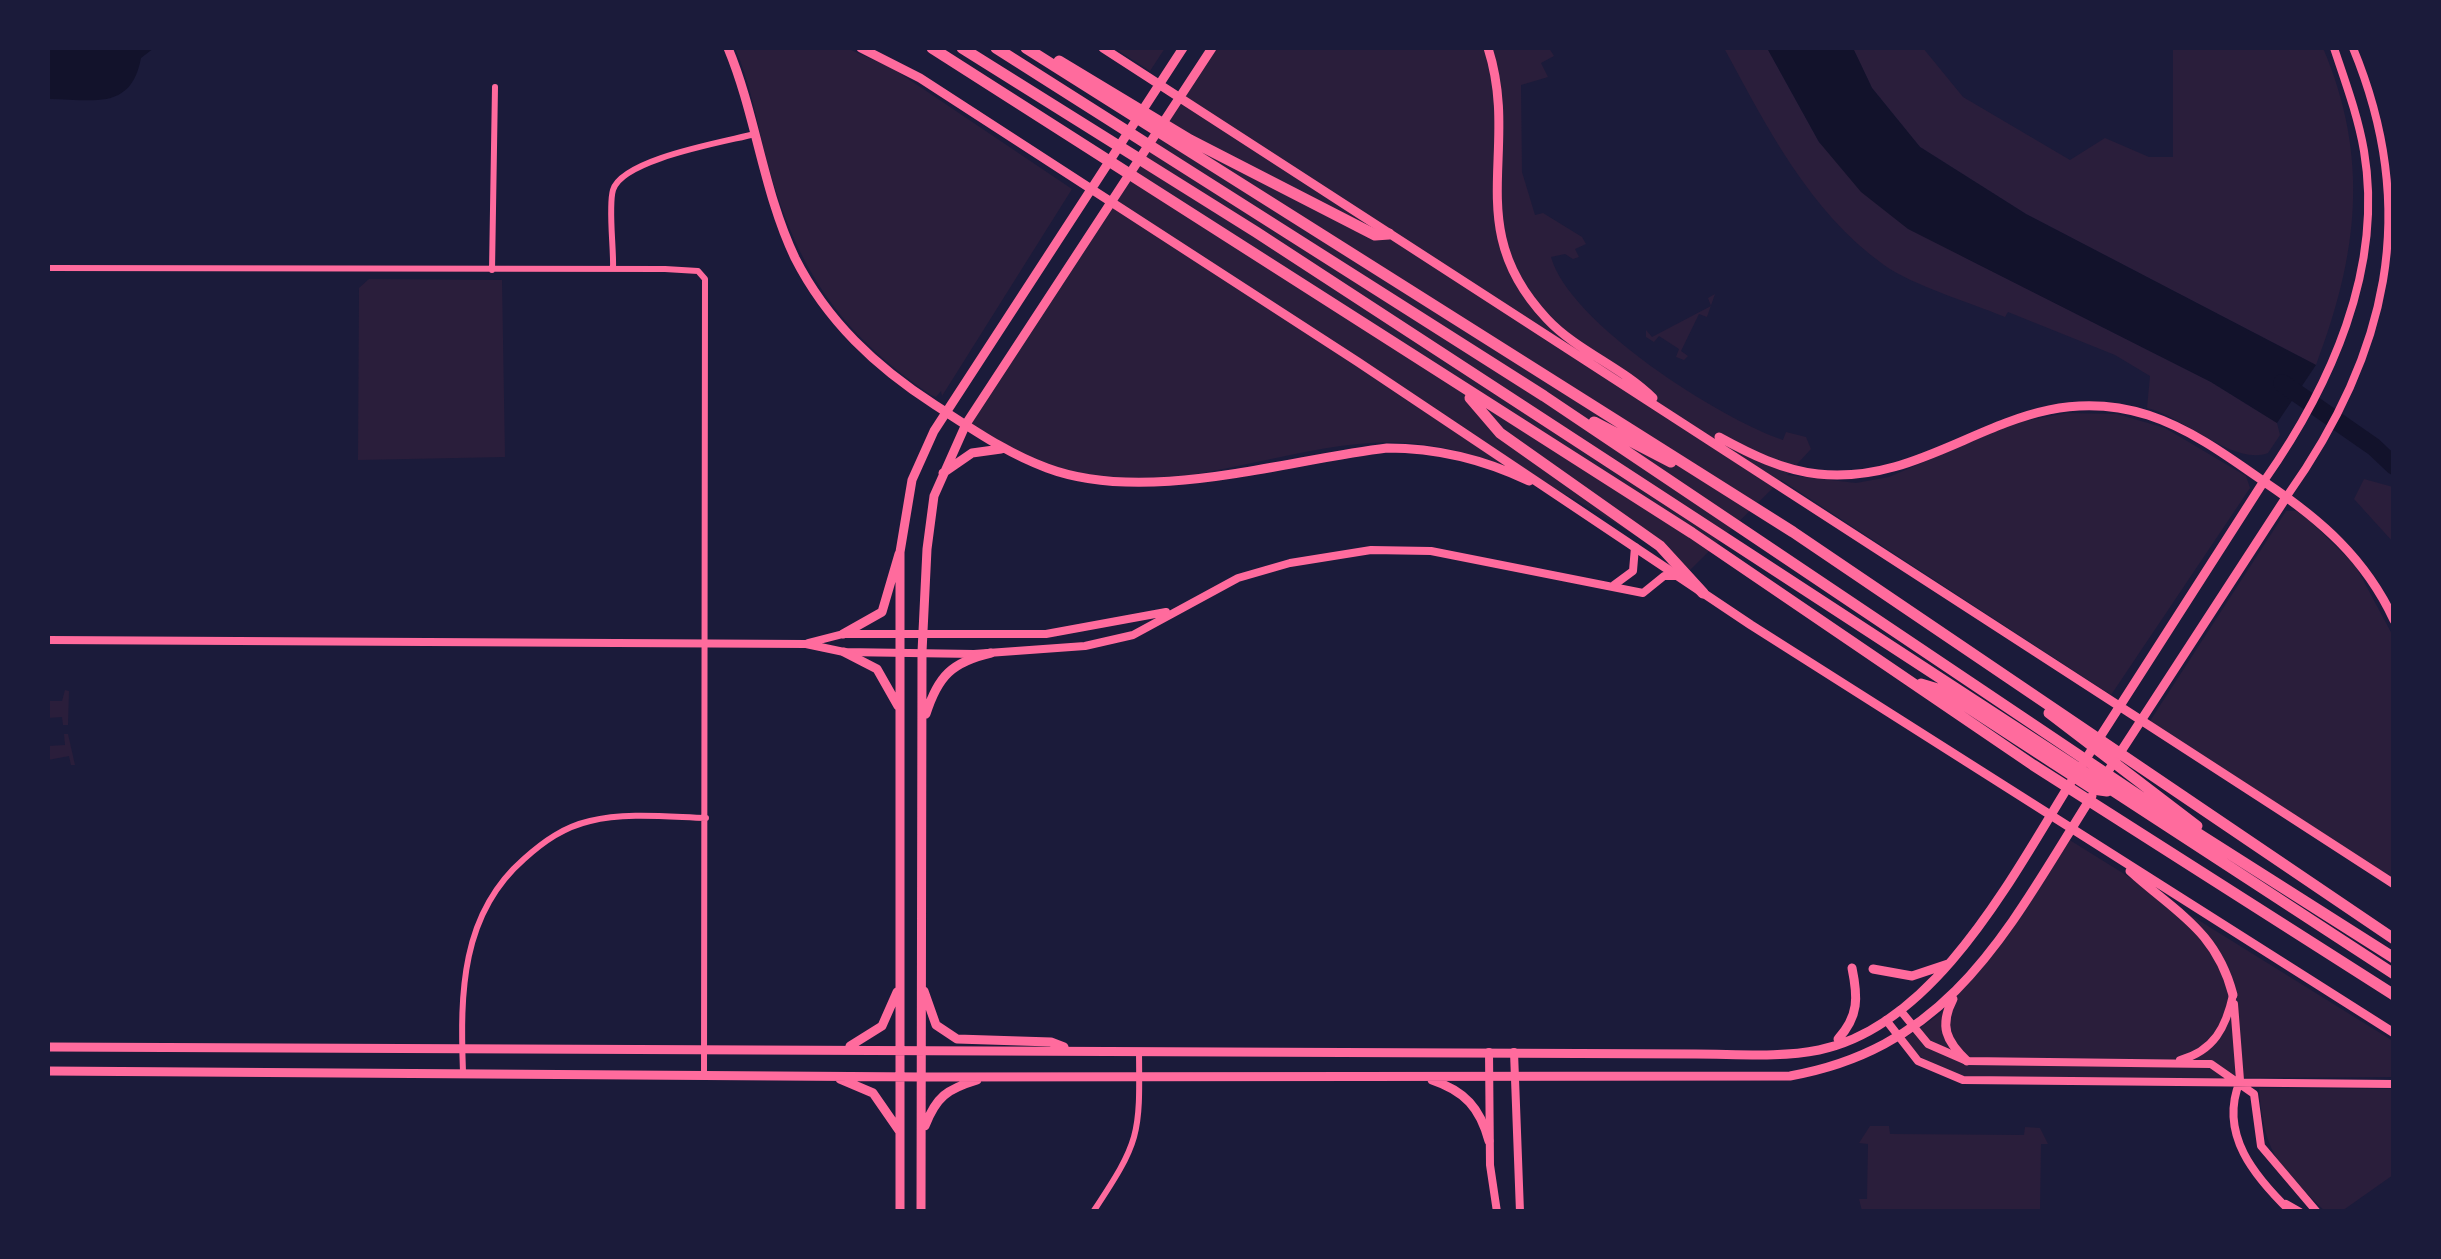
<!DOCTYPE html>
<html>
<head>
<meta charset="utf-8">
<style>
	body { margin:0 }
	#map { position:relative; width:2441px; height:1259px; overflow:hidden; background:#1b1b3a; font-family:Helvetica,sans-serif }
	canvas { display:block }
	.frame { position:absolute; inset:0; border:50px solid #1b1b3a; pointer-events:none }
</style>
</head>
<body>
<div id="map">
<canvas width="2441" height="1259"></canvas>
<div class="frame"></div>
</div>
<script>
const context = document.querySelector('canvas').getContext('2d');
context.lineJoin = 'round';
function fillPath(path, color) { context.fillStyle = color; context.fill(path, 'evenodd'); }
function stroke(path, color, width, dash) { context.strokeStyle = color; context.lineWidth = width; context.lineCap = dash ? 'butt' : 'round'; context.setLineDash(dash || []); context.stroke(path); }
const green = new Path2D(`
	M735 48 851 50 892 68 1072 189 942 396 941 391 936 397 931 395C837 331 796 267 766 158 757 122 750 82 735 48Z
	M1114 48H1165L1150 71Z
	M1217 48H1549L1554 56 1541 63 1548 77 1521 85 1522 172 1535 215 1543 213 1582 237 1586 244 1575 249 1579 257 1573 259 1565 254 1551 257C1569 323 1720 419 1783 440L1786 432 1806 437 1811 449 1787 475 1856 483 1889 477 2015 423 2067 413 2117 414 2165 428 2246 476 2250 488 2111 695 1781 480 1690 570C1606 517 1511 451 1409 443 1296 434 1158 511 1050 467 1022 456 996 438 970 423Z
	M1724 48H1767L1819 142 1962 256 2211 382 2277 423 2280 435 2268 453C2234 466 2184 417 2147 408L2150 376 2115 355 2008 312 2005 317C1969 302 1914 286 1884 265 1809 211 1767 127 1724 48Z
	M1853 48H1923L1963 97 2070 160 2105 138 2149 157H2173V48H2323C2370 158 2358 255 2316 365L2026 214 1920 147 1872 88Z
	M369 279 502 280 505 457 358 460 359 288Z
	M1715 294 1707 317 1699 314 1681 351 1688 356 1684 360 1676 357 1679 349 1659 336 1654 342 1646 337V330L1652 337 1711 306 1708 298Z
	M2364 479 2393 487V542L2354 499Z
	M2286 511H2296L2308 519 2355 565 2393 636V879L2150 721Z
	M65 690 69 691 68 725H63L62 717 48 718V701H62Z
	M64 734H68L75 765H71L69 756 48 760V746L65 745Z
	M2068 839 2393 1041V1077L1970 1079 1930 1064 1901 1041 1940 1014Z
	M2259 1088 2393 1089V1175L2342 1211H2325C2279 1166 2264 1155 2259 1088Z
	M1870 1126H1889L1890 1134 2024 1135 2025 1127 2040 1128 2048 1144H2041L2040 1211H1862L1859 1199H1867L1868 1144 1859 1143Z`);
const water = new Path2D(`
	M48 48H154L141 58C131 112 92 99 48 99Z
	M1767 48H1853L1872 88 1920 147 2026 214 2316 365 2277 423 2211 382 1908 229 1861 192 1819 142Z`);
const river = new Path2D(`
	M2282 383 2374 447 2394 466`);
const minor = new Path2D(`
	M48 268 665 269 698 271 705 279 704 1074
	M613 269C614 249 608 207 613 190 622 159 724 142 755 134
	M492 270 495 87
	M463 1072C460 993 461 914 524 859 544 841 564 827 590 821 626 812 670 817 706 818
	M1093 1212C1140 1141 1140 1136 1139 1052`);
const tertiary = new Path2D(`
	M2264 481C2330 387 2384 269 2364 151 2358 116 2345 81 2334 48
	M2287 496C2387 355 2421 212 2353 48
	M1614 585 1633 571 1635 547
	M48 640 806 644 844 652 974 654 1085 646 1133 635 1238 578 1290 563 1371 550 1431 551 1643 593 1664 576H1676
	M808 643 843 634H1046L1166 612
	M2234 1004 2240 1080
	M1900 1010 1928 1044 1967 1061 2211 1064 2254 1094 2261 1146 2317 1212
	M1886 1020 1918 1061 1963 1080 2394 1084
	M1489 1052 1490 1165 1497 1212
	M1514 1052 1520 1212
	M2180 1060C2214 1051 2226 1027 2233 995
	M2240 1081C2218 1134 2255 1177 2291 1212
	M2286 1204 2300 1212`);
const secondary = new Path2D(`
	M728 48C756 115 763 191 795 258 827 321 876 367 935 405 971 428 1006 453 1047 468 1146 505 1285 460 1387 448 1437 448 1483 459 1529 481
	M861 48 920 78 1358 362 1751 625 2394 1033
	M1103 48 2394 884
	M1488 48C1521 151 1460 227 1547 319 1577 351 1622 367 1653 398
	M1719 437C1750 454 1782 470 1818 474 1941 487 2015 373 2148 415 2191 429 2229 457 2266 483 2321 520 2365 558 2394 620
	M943 473 972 453 1001 449
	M843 634 882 612 899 554
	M844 652 877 669 898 706
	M926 714C938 676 952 662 991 653
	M2082 765 2264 481
	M2103 779 2287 496
	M2130 871C2176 913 2216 930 2233 995
	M1873 969 1912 976 1948 964
	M924 991 936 1025 957 1039 1051 1042 1064 1047
	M1953 999C1939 1026 1946 1041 1967 1061
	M1838 1039C1859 1016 1858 997 1852 968
	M850 1046 882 1026 897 992
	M48 1047 1696 1054C1736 1054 1780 1058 1819 1050 1936 1026 2013 875 2071 782
	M48 1071 923 1077 1790 1076C1954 1047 2010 925 2092 796
	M840 1079 873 1093 900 1132
	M1432 1080C1465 1091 1480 1108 1489 1141
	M925 1126C936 1097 947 1089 977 1080
	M900 1212V552L912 480 934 431 1183 48
	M921 1212 922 652 927 549 934 496 966 424 1212 48`);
const motorway = new Path2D(`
	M932 48 1692 533 2033 765 2394 995
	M962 48 1256 232 2394 974
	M996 48 1544 396 2153 805 2394 958
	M1026 48 1793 532 2394 939
	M1059 61 1190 140 1375 235 1389 234
	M1470 398 1500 433 1660 546 1703 593
	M1594 422 1671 462
	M1921 684 1941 690 2093 789 2107 791
	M2049 713 2197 826`);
fillPath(green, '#2a1e3b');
fillPath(water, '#12122b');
stroke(river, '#12122b', 18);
stroke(minor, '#ff6b9d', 6);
stroke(tertiary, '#ff6b9d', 8);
stroke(secondary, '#ff6b9d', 9);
stroke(motorway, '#ff6b9d', 11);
</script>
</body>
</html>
